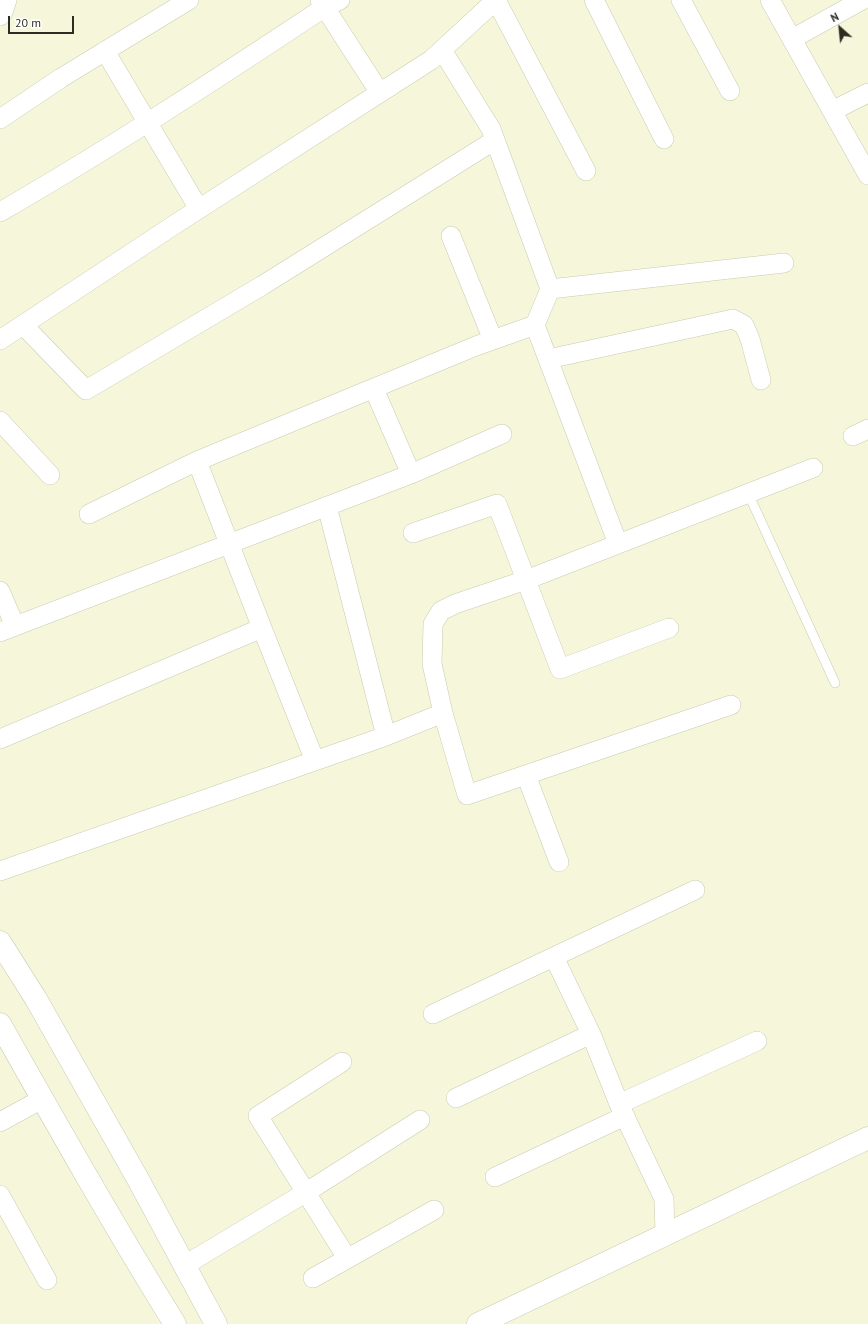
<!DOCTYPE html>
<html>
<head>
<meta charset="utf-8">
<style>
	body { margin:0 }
	#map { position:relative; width:868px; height:1324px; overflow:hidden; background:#f5f6da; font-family:"PT Sans",sans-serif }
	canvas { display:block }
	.north { position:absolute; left:820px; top:8px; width:40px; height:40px; -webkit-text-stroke:3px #fff; paint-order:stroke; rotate:333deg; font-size:11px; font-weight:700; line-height:16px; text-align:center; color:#2c2d22 }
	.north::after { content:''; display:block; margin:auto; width:14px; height:18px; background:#2c2d22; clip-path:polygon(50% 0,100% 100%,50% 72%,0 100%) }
	.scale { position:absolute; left:8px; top:16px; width:66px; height:18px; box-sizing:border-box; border:2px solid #2c2d22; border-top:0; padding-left:5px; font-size:12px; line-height:14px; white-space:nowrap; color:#2c2d22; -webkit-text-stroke:3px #fff; paint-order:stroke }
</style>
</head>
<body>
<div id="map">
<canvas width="868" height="1324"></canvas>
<div class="north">N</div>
<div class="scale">20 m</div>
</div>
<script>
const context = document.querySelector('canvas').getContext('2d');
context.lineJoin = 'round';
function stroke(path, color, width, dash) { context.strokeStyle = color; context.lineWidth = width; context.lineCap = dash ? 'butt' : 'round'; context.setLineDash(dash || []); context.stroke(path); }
const service = new Path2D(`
	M748 493 835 683`);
const minor = new Path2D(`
	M320 0 380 93
	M496 0 586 171
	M594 0 664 139
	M681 0 730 91
	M770 0 868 175
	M0 16 3 12 7 0
	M792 39 862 0
	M105 51 199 209
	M832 111 868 93
	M0 119 61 78 189 0
	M0 212C111 148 218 78 325 7L340 0
	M451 236 493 340
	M550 289 784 263
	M23 325 86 390 263 285 495 140
	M535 325 618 544
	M0 340 177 223 431 60 496 0
	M548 359 733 319 744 325 750 339 761 380
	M374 389 411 474
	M0 421 50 475
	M853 436 868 429
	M327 506 386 736
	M89 514 197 461
	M413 533 497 504 560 669 669 628
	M0 591 15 626
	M262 628 315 761
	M0 632 411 474 502 434
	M731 705 467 795 443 713 432 664 433 624 441 611 455 604 526 580 813 468
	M0 739 262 628 197 461 476 346 535 325 550 289 491 129 442 50
	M526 775 559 862
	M0 871 386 736 443 713
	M554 957 591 1034 619 1104 664 1199 665 1234
	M433 1014 695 890
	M342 1062 258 1116 347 1258
	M456 1098 591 1034
	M619 1104 757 1041
	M0 1122 42 1099
	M495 1177 625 1116
	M0 1195 47 1280
	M185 1265 305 1193 420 1120
	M313 1278 434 1210`);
const tertiary = new Path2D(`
	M0 942 36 999 139 1181 216 1324
	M0 1024C57 1125 114 1226 175 1324
	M478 1324 868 1138`);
stroke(service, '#cacbaf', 10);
stroke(minor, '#cacbaf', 20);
stroke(tertiary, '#cacbaf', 23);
stroke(service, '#fff', 9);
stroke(minor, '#fff', 19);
stroke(tertiary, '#fff', 22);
</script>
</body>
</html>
